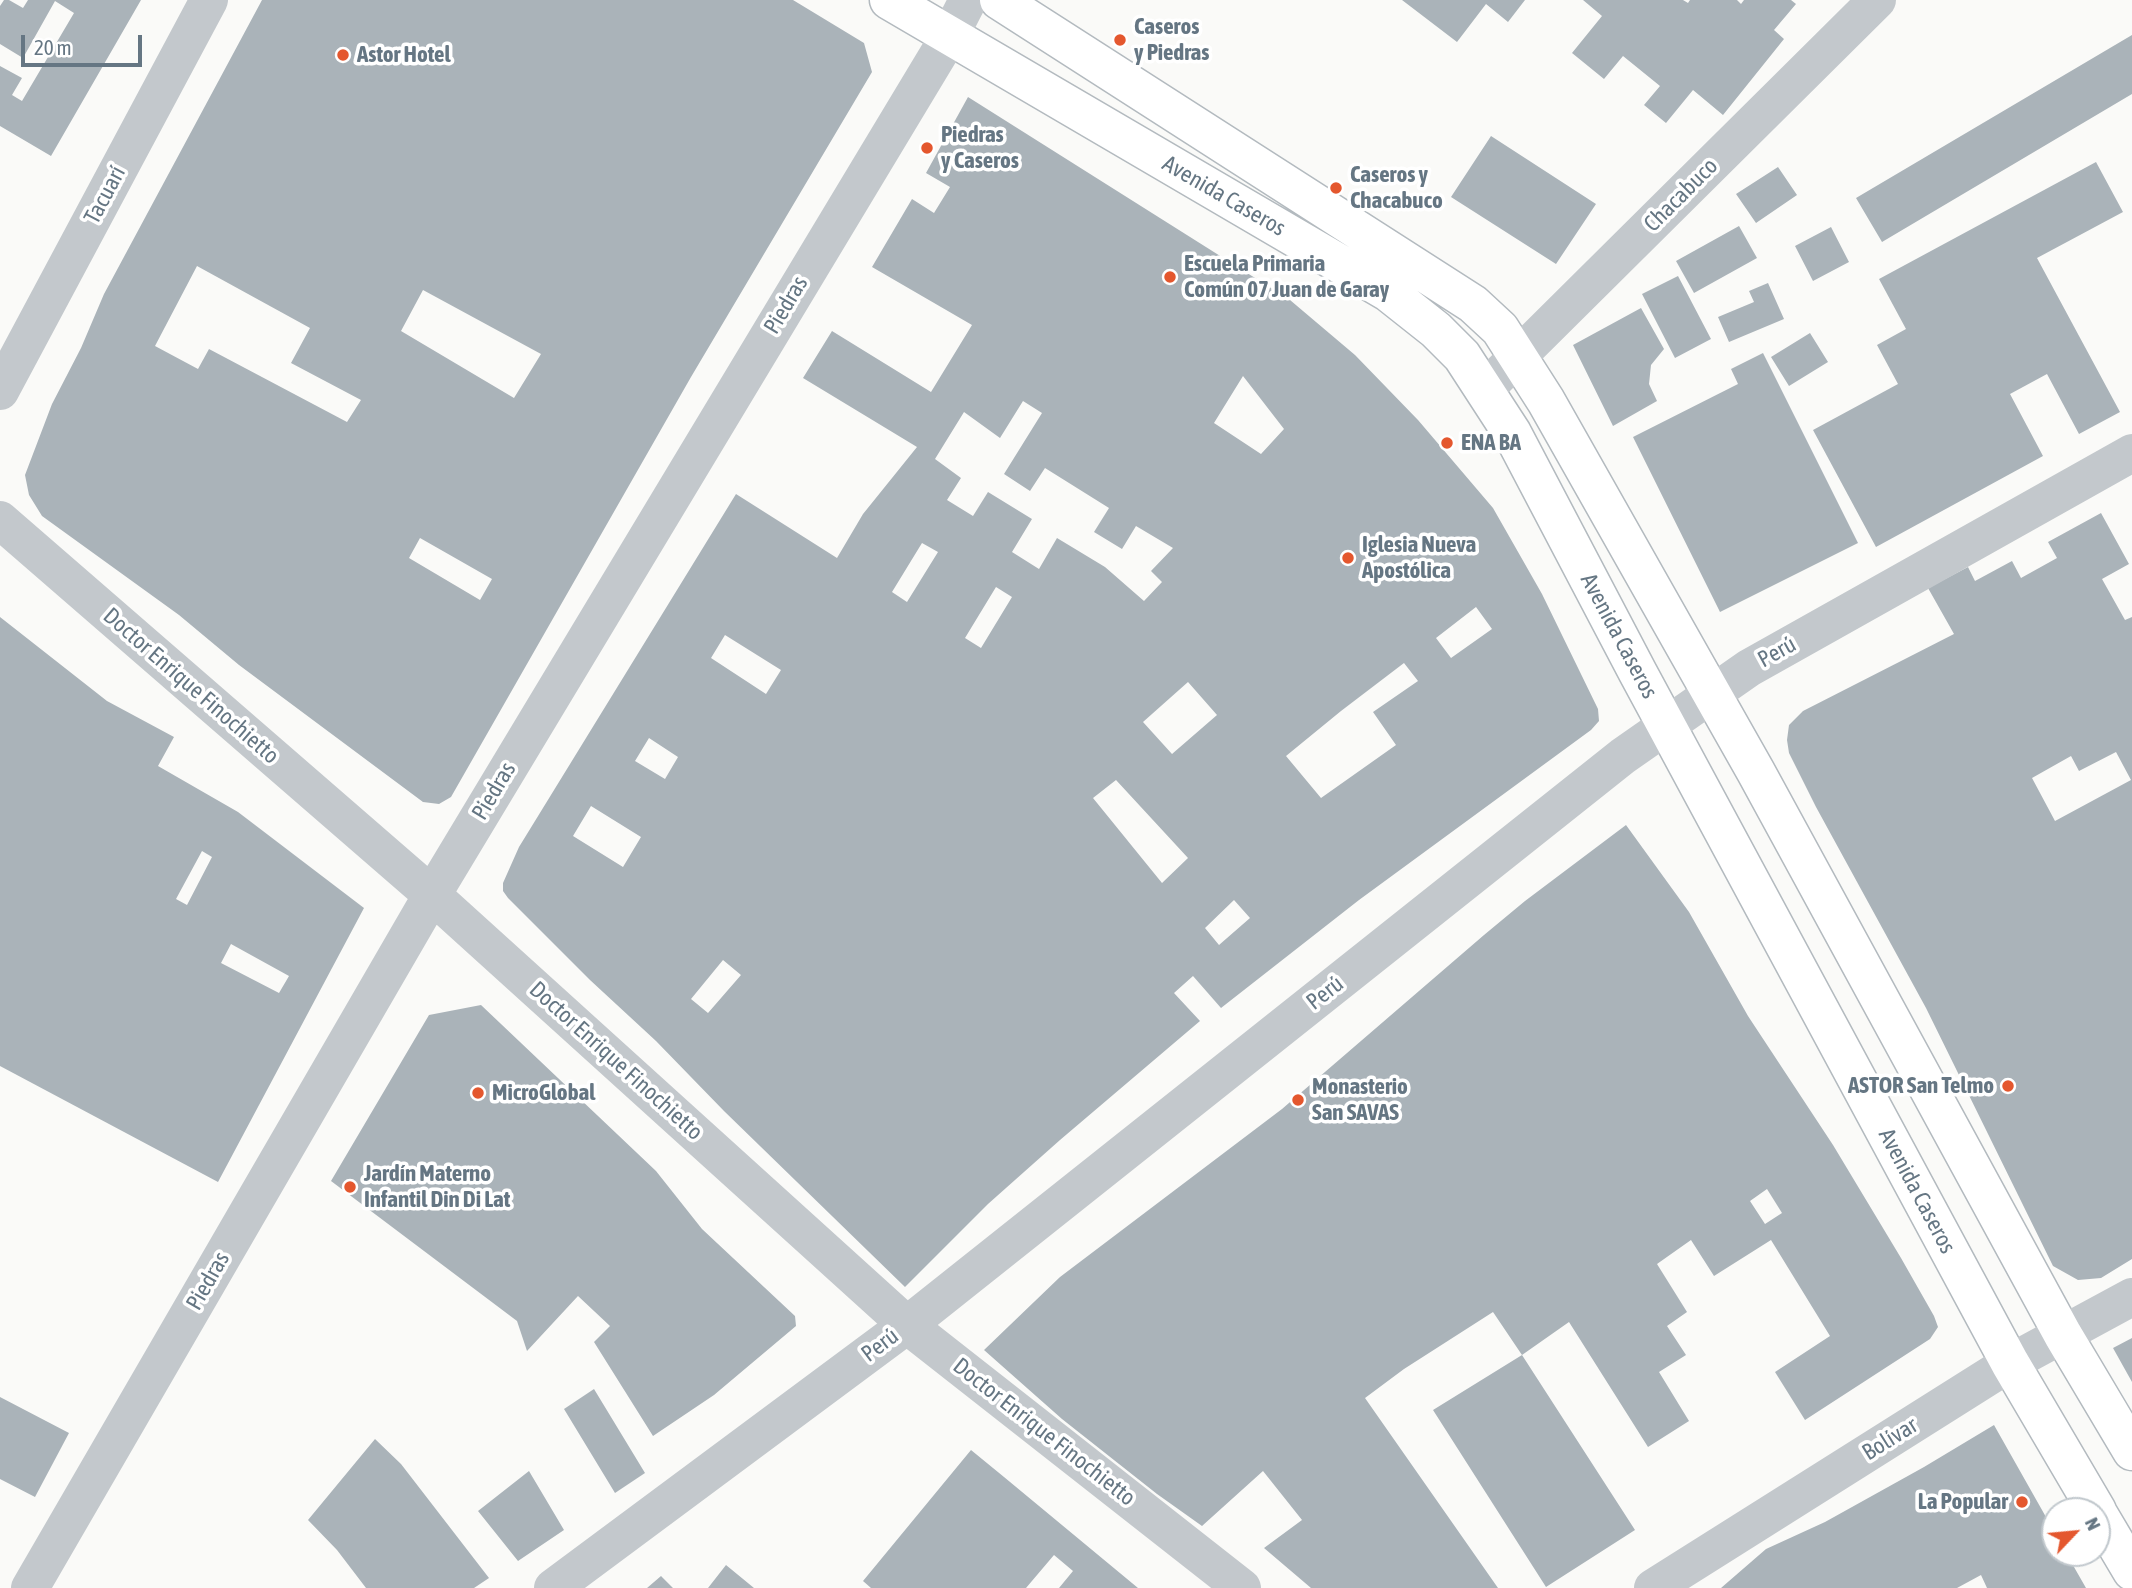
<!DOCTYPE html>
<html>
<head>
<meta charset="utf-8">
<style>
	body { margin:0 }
	#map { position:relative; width:2132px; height:1588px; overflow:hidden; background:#fafaf8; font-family:"Asap Condensed",sans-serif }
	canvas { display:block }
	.north { position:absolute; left:2041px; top:1497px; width:70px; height:70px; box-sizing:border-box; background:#fff; border:2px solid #c1c8cd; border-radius:50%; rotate:64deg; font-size:19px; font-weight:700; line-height:28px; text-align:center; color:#657683 }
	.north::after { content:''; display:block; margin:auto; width:24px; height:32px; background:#e4572e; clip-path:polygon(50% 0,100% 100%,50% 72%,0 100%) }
	.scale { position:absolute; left:21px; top:35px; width:121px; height:32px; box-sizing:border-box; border:4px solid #657683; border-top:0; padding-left:9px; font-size:21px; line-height:24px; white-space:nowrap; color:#657683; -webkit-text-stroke:5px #fff; paint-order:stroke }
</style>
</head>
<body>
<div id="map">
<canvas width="2132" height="1588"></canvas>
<div class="north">N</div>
<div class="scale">20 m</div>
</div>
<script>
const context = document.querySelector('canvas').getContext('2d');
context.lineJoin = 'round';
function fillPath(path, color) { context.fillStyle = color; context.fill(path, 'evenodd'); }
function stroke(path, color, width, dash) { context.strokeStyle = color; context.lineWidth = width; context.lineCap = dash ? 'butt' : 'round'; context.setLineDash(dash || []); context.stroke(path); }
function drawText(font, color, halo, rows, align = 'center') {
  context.font = font + ' "Asap Condensed",sans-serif'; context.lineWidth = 7; context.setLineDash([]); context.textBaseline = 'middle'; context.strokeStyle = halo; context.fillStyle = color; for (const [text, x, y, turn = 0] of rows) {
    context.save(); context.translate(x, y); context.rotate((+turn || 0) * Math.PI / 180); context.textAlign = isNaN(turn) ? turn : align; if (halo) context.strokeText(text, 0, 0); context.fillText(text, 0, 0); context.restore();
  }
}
const building = new Path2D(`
	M4 0H9L23 8 28 0H141L51 156 0 126V66L22 78 12 95 22 101 74 13 55 1 23 58 0 44V6Z
	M262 0H793L864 43 872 72 691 377 451 797 439 804 423 802 239 665 179 615 42 516 29 495 25 475 52 404 81 348 104 294ZM197 266 310 328 291 363 361 400 347 422 209 349 198 369 155 346ZM423 290 541 354 514 398 401 331ZM420 538 492 579 480 600 409 558Z
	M1402 0H1525L1508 22 1486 4 1457 42Z
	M1583 0H1683L1688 3 1690 0H1737L1741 4 1744 0H1791L1796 4 1774 30 1784 39 1723 115 1693 90 1666 123 1644 105 1660 86 1623 56 1604 79 1572 53 1602 16Z
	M2132 35V94L1882 242 1856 198Z
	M968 97 1290 300 1355 355 1418 420 1493 508 1542 594 1598 709 1599 721 1591 730 1359 900 1221 1008 1193 976 1174 993 1200 1021 1060 1140 988 1204 905 1287 724 1111 656 1041 590 980 508 898 503 891V883L519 847 736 494 837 558 863 514 917 447 803 378 832 331 931 392 972 325 872 267 912 199 934 213 950 187 926 173ZM1243 376 1284 429 1261 454 1214 423ZM1023 401 1042 413 1004 474 1030 491 1045 468 1109 508 1094 532 1122 549 1136 526 1173 548 1151 571 1162 582 1144 601 1105 567 1057 538 1039 569 1012 552 1032 519 988 492 973 516 947 500 961 478 935 459 964 412 1000 438ZM922 543 938 552 907 602 892 592ZM996 587 1012 597 981 648 965 638ZM1476 607 1492 629 1451 658 1436 638ZM725 635 781 670 766 694 711 658ZM1404 663 1418 681 1373 712 1396 745 1321 798 1286 756 1341 711ZM1188 682 1217 715 1172 754 1143 722ZM649 738 678 757 665 779 635 761ZM1116 780 1188 858 1162 883 1093 798ZM591 806 641 837 623 867 573 836ZM1234 900 1250 918 1219 945 1205 928ZM723 960 741 975 708 1013 691 999Z
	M1491 136 1596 204 1556 264 1451 197Z
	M2096 162 2123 212 2037 258 2120 412 2079 434 2047 374 2010 394 2043 456 1876 547 1813 430 1898 384 1877 345 1906 329 1879 279Z
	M1778 167 1797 195 1756 223 1736 194Z
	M1739 226 1757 258 1694 293 1676 261Z
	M1831 227 1849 262 1813 281 1795 246Z
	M1678 276 1711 339 1675 358 1642 294Z
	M1768 283 1784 319 1729 342 1718 317 1754 302 1749 291Z
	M1641 308 1664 349 1651 365 1649 384 1657 401 1613 426 1573 345Z
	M1810 333 1828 362 1789 386 1771 357Z
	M1763 353 1858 543 1720 612 1633 437 1738 384 1731 369Z
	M2101 513 2129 564 2102 579 2125 620 2132 617V1259L2101 1278 2078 1280 2053 1266 1926 1008 1816 807 1789 753 1787 740 1789 725 1803 711 1954 634 1928 588 1968 567 1975 581 2012 561 2021 578 2057 558 2048 542ZM2116 752 2131 780 2055 821 2032 778 2071 756 2079 771Z
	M0 617 107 701 174 737 158 766 238 812 364 908 218 1182 0 1066ZM202 851 212 857 187 905 176 899ZM231 944 289 976 279 993 221 963Z
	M1626 825 1689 912 1748 1016 1833 1145 1901 1258 1934 1316 1938 1327 1930 1339 1805 1420 1775 1372 1830 1336 1771 1240 1714 1276 1691 1240 1657 1264 1687 1312 1667 1326 1686 1355 1659 1372 1689 1421 1648 1447 1569 1322 1522 1355 1493 1312 1404 1369 1365 1398 1498 1588H1311L1264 1548 1302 1520 1263 1471 1202 1526 1157 1494 1062 1419 984 1350 1060 1277 1282 1109 1484 935 1525 901ZM1767 1189 1782 1213 1765 1224 1750 1201Z
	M481 1005 656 1171 702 1229 795 1316 796 1326 714 1395 653 1436 594 1342 610 1326 578 1296 527 1351 517 1321 331 1181 429 1015Z
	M2132 1338V1382L2113 1348Z
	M1522 1355 1635 1530 1546 1587 1433 1410Z
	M594 1389 645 1473 615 1493 564 1409Z
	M0 1397 69 1433 35 1497 0 1479Z
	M1994 1425 2055 1533V1553H2066L2086 1588H1987L1981 1575 1957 1588H1721L1766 1549 1825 1522 1924 1467Z
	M375 1439 401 1464 489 1578 474 1588H366L337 1550 308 1520Z
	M971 1450 1004 1477 1138 1588H1059L1073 1571 1054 1555 1026 1588H871L863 1581Z
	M529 1471 564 1530 518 1561 478 1511Z
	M726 1565 754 1588H708Z
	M661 1576 673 1588H647Z`);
const minor = new Path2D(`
	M1485 389 1877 0
	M0 391 209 0
	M0 520 432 895 907 1325 1242 1588
	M30 1588 432 895 950 35 968 0
	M553 1588 907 1325 1623 756 1749 668 2132 453
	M1653 1588 2010 1363 2132 1297`);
const secondary = new Path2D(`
	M889 0 1388 292 1436 330 1462 356 1512 433 1637 671 2010 1363 2097 1511
	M999 0 1473 304 1500 329 1546 401 1756 772 2063 1335 2132 1451
	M2097 1512 2132 1571`);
const markers = [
	[1120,40,7,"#e4572e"],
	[343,55,7,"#e4572e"],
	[927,148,7,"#e4572e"],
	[1336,188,7,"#e4572e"],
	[1170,277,7,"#e4572e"],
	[1447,443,7,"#e4572e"],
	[1348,558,7,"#e4572e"],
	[2008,1086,7,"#e4572e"],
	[478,1093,7,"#e4572e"],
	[1298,1100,7,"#e4572e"],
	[350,1187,7,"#e4572e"],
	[2022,1502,7,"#e4572e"]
];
const poiNames = [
	["Caseros",1134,27],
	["y Piedras",1134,53],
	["Astor Hotel",357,55],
	["Piedras",941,135],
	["y Caseros",941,161],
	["Caseros y",1350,175],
	["Chacabuco",1350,201],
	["Escuela Primaria",1184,264],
	["Común 07 Juan de Garay",1184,290],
	["ENA BA",1461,443],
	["Iglesia Nueva",1362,545],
	["Apostólica",1362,571],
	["ASTOR San Telmo",1994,1086,"right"],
	["Monasterio",1312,1087],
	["San SAVAS",1312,1113],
	["MicroGlobal",492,1093],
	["Jardín Materno",364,1174],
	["Infantil Din Di Lat",364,1200],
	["La Popular",2008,1502,"right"]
];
const streetNames = [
	["Tacuarí",105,195,-62],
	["Chacabuco",1681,195,-45],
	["Avenida Caseros",1224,196,30],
	["Piedras",786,305,-59],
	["Avenida Caseros",1619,636,62],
	["Perú",1777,652,-29],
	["Doctor Enrique Finochietto",191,686,41],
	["Piedras",494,791,-59],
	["Perú",1325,993,-38],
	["Doctor Enrique Finochietto",616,1061,42],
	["Avenida Caseros",1917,1191,62],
	["Piedras",208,1281,-60],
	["Perú",880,1345,-37],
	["Doctor Enrique Finochietto",1044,1432,38],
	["Bolívar",1890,1439,-32]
];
fillPath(building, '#aab3b9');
stroke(secondary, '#b3babf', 41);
stroke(minor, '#c3c8cc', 38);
stroke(secondary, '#fff', 38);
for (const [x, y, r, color] of markers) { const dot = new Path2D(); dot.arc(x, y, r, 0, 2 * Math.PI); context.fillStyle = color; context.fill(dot); stroke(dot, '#fff', 2.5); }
drawText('bold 23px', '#657683', '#fff', poiNames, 'left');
drawText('23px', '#657683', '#fff', streetNames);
</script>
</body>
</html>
